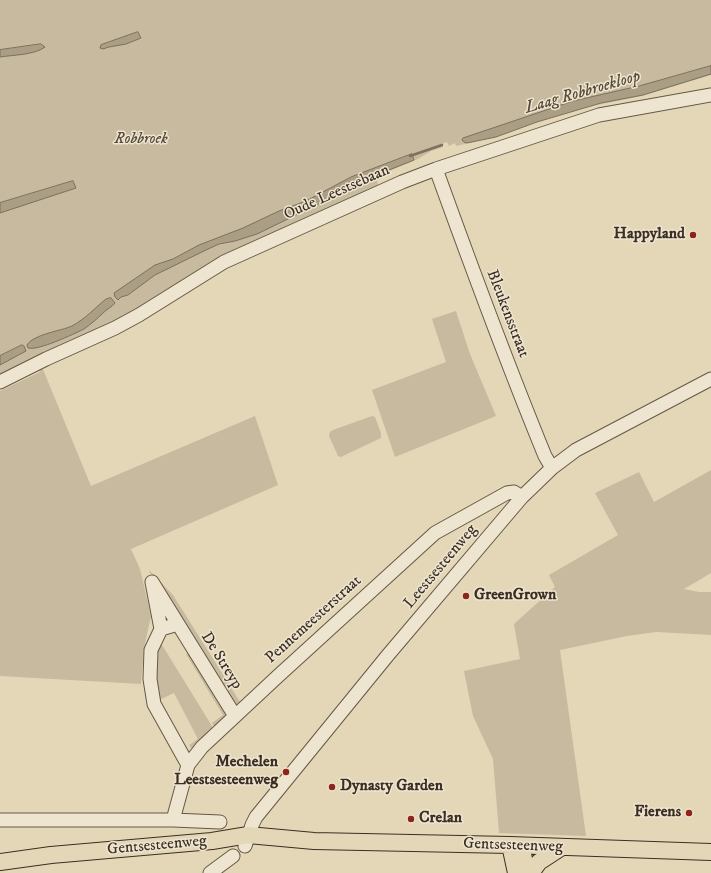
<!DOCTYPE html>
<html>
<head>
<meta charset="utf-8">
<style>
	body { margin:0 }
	canvas { display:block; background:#e3d7b7 }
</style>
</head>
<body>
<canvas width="711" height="873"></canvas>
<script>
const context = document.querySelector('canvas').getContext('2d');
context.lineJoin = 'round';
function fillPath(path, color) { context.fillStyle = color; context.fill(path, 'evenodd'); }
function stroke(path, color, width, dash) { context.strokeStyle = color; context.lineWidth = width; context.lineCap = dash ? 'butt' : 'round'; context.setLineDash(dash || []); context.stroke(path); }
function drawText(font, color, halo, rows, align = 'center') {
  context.font = font + ' "IM FELL DW Pica",serif'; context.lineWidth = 3; context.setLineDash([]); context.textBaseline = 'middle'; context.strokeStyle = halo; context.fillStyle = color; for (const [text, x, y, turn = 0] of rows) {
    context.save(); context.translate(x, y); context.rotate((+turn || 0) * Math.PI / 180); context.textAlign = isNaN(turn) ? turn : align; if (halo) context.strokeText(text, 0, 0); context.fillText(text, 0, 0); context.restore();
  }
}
const green = new Path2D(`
	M0 0H711V75L642 96 592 106 537 122 496 137 456 146 455 143 449 146 447 142 442 144 443 147 431 151 418 159 377 176 378 189 132 313 97 329 64 343 0 376Z
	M456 311 470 354 496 416 395 457 372 390 446 362 432 319Z
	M42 367 91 486 255 416 278 485 131 549 140 569 151 616 144 648 141 684 0 676V391L40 372 38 369Z
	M372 416 375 417 381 433V438L347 454 341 457 338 456 329 436 330 432 333 430Z
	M711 470V573L684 589 699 592H711V635L656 632 627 636 560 650 586 836 499 833 493 759 473 716 464 671 520 659 514 624 555 587 549 575 618 535 595 493 639 472 654 502Z
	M149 570 173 595 242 705 236 706 167 597 150 573Z
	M159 640 215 731 193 751 189 745 198 739 174 693 157 701 153 681Z
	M191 651 228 714 216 729 212 723 223 715 186 654Z`);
const water = new Path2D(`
	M138 32 141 38 126 44 109 47 103 49 100 48 101 45Z
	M41 44 45 47C35 55 12 55 0 57V50Z
	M711 66V74L643 95 601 103 537 122 496 137 467 143 464 142 462 140 463 138 573 101 639 86Z
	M412 154 414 160 384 172 257 234 235 241 219 244 206 250 155 275 128 295 121 297 118 300 115 297 114 293 155 265 173 259 199 245 243 228 279 211 306 201 351 177Z
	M73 181 76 188 0 213V203Z
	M111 298 115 303C112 307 107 309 103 313 97 319 91 324 84 329 74 334 38 351 28 348L27 345C34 334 61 331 72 326 85 319 95 308 106 299Z
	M22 345 24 346 26 351 0 365V356Z`);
const stream = new Path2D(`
	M410 156 442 145`);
const minor = new Path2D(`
	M436 169C471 266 506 361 545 456L552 468
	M0 382 46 359 115 328 139 315 224 262 402 182 436 169 599 115 711 95
	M178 624 161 629 152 582 235 716
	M161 629 151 650 150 679 154 704 188 765
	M0 820H173L220 822
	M173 820 188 765 202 747 277 677 435 533 507 493 514 492 522 497
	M245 846 252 825 256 817 388 655 522 497 552 468 576 450 711 379
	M210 873 233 856`);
const major = new Path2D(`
	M510 845 516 873
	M521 846 525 863 526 873
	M0 862 51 855 212 841 248 835 314 841 510 845 711 852
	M531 873 539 862 562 847`);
const markers = [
	[693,235,4,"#8f2418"],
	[466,596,4,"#8f2418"],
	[286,772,4,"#8f2418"],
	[332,787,4,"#8f2418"],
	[689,813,4,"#8f2418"],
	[411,819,4,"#8f2418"]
];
const parkNames = [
	["Robbroek",141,140]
];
const streetNames = [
	["Oude Leestsebaan",337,193,-24],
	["Bleukensstraat",507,314,69],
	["Leestsesteenweg",441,567,-50],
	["Pennemeesterstraat",314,620,-42],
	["De Streyp",221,661,58],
	["Gentsesteenweg",157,846,-5],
	["Gentsesteenweg",513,846,2]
];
const poiNames = [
	["Happyland",685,235],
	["GreenGrown",474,596,"left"],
	["Mechelen",278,763],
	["Leestsesteenweg",278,781],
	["Dynasty Garden",340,787,"left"],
	["Fierens",681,813],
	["Crelan",419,819,"left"]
];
const waterNames = [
	["Laag Robbroekloop",583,93,-16]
];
fillPath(green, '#c7ba9e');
fillPath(water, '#aa9e84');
stroke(water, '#7e715d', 1);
stroke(stream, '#7e715d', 2.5);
stroke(minor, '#665847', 15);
stroke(major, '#3c2e22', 18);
stroke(minor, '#ede5d0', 13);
stroke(major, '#e3d7b7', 16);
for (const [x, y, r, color] of markers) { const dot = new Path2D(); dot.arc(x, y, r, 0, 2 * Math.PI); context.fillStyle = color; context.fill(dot); stroke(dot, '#ede5d0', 1.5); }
drawText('italic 16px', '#584a3b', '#ede5d0', parkNames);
drawText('16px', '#3c2e22', '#ede5d0', streetNames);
drawText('bold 16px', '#3c2e22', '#ede5d0', poiNames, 'right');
drawText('italic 17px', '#584a3a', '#ede5d0', waterNames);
</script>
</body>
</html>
